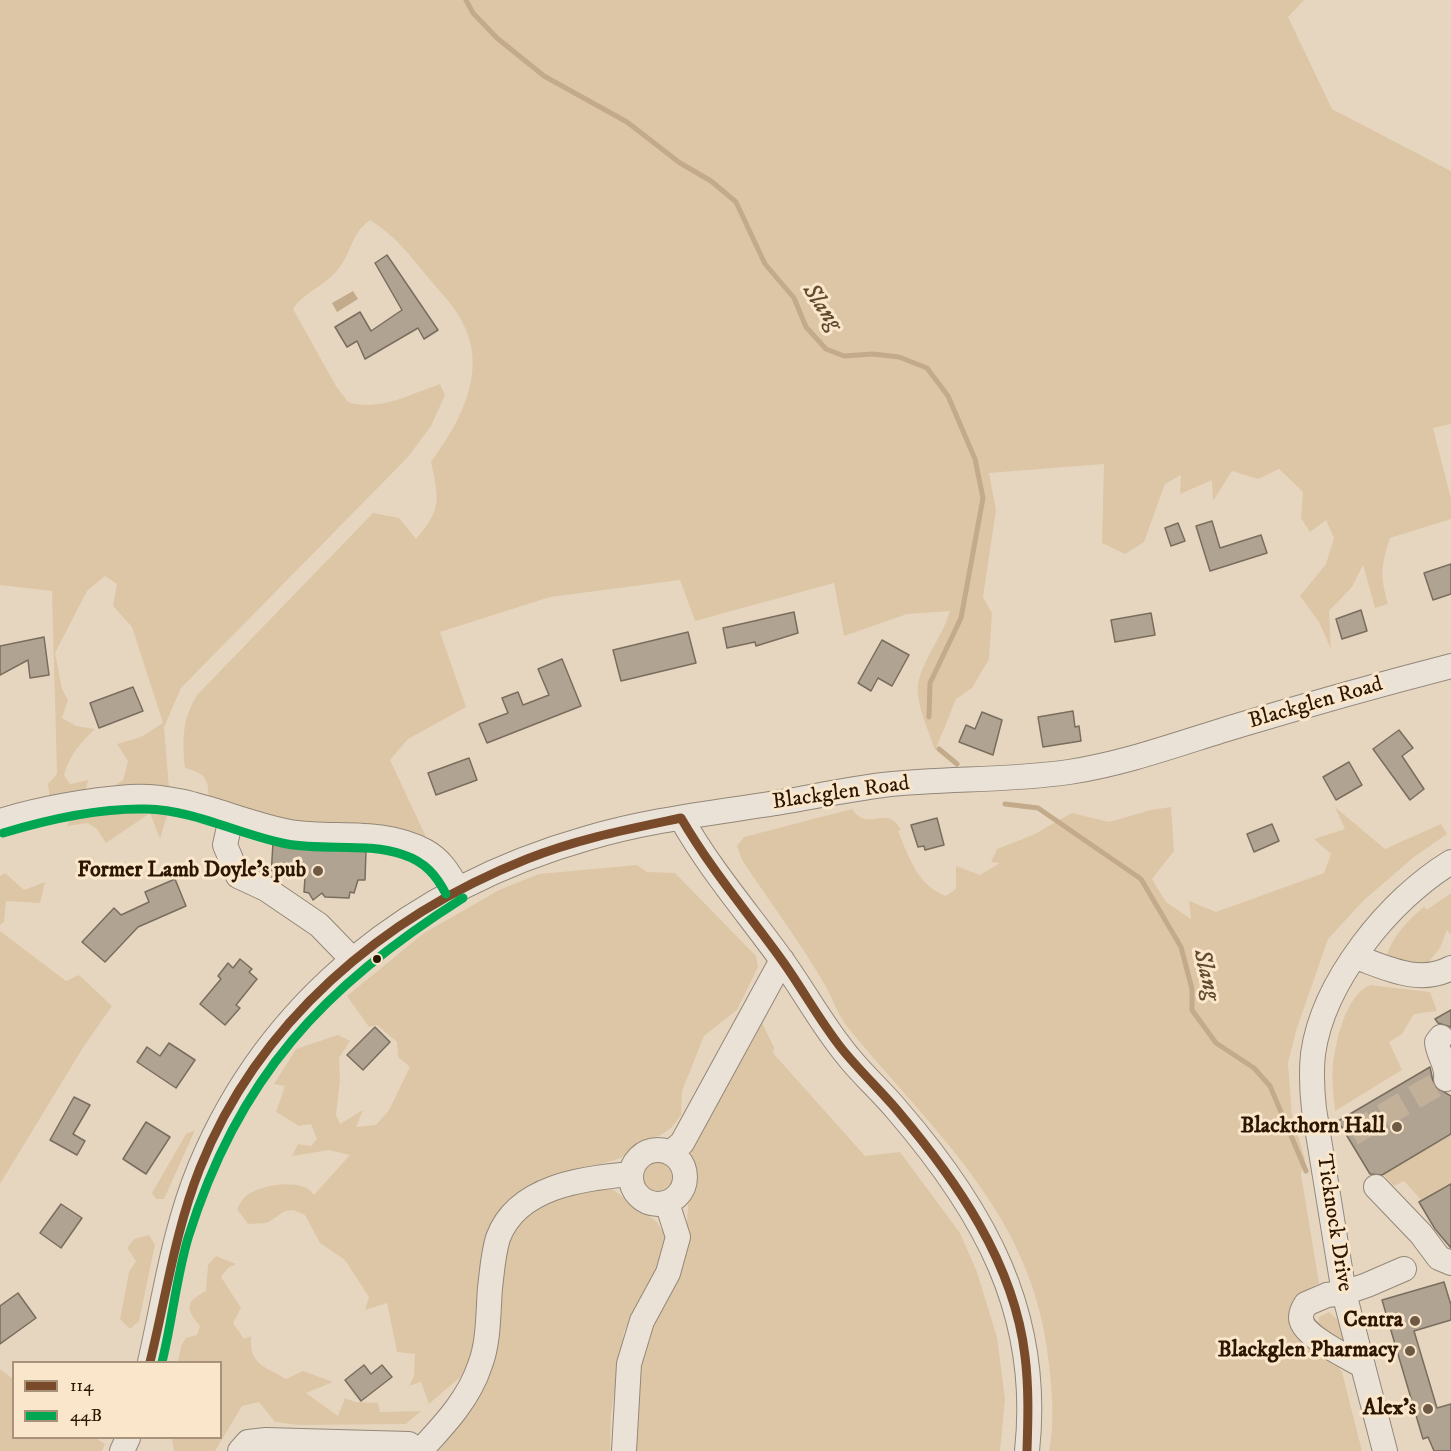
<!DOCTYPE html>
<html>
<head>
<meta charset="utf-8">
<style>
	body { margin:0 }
	#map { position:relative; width:1451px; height:1451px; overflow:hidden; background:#e7d6bf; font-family:"IM FELL DW Pica",serif }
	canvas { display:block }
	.legend { position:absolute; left:12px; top:1361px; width:210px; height:78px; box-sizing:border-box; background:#fae7cb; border:2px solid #a8937a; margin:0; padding:8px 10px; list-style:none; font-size:18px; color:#2d1601 }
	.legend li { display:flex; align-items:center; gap:12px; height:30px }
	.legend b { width:30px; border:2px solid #a8937a }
</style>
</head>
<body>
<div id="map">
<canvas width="1451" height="1451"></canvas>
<ul class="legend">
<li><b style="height:8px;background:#7a4b2a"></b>114</li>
<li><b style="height:8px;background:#00a651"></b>44B</li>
</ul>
</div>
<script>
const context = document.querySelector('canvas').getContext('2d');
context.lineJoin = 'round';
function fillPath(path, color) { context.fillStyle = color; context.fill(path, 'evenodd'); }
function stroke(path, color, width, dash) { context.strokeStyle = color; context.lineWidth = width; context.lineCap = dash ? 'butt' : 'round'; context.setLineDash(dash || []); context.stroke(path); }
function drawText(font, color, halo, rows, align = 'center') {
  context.font = font + ' "IM FELL DW Pica",serif'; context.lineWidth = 6; context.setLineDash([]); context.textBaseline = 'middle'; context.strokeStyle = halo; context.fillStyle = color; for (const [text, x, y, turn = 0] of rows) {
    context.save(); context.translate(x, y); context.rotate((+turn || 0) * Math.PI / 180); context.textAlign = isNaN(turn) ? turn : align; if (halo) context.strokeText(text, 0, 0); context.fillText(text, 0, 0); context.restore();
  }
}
const green = new Path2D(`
	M0 0H1304L1288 17 1332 109 1451 171V424L1433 428 1451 499V519L1390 538C1381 566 1380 576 1388 604L1375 608 1363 565 1352 587 1329 611 1331 649 1319 622 1300 596 1326 564 1334 538 1326 520 1310 532 1301 518 1303 492 1279 469 1258 479 1232 471 1213 501 1212 480 1180 494 1181 475 1165 484 1144 542 1125 554 1102 543 1104 464 989 473 996 510 983 597 992 613 989 659 972 688 956 699 935 751C929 730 913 700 919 679 926 655 943 635 950 611L907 614 844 636 834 583 695 621 680 580 550 597 440 632 466 707 408 739 390 760 427 839 370 827 310 829 208 800C210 778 204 773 185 768 182 740 182 720 197 695L373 513 399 518 416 539C442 509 439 500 431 462 461 421 490 368 460 318 453 305 441 293 432 282 410 256 399 239 370 220 350 235 353 250 339 268 327 285 304 292 293 309L336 386 348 402C379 412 411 394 440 384L445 395 431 426 408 457 181 688 164 727 169 788 102 794 123 780 128 761 117 744 141 737 163 723 132 627 113 606 117 584 105 576 87 591 55 653 62 689 68 700 62 718 76 726 95 729C81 742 69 756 64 775L70 784 88 780 84 797 50 802 48 784 57 774 52 591 0 585Z
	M1171 807 1174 851 1152 879 1166 902 1191 919 1189 901 1216 912 1324 873 1331 854 1314 839 1345 829 1335 807 1385 849 1441 824 1447 834 1414 857 1364 900 1328 939 1296 1031 1288 1063 1292 1116 1305 1159 1301 1174 1319 1283C1300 1293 1282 1307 1293 1331 1297 1339 1306 1341 1308 1349L1337 1365 1342 1372 1362 1451H1049C1055 1424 1052 1392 1049 1365 1035 1217 937 1136 849 1029 838 1016 833 999 825 985 800 942 770 902 742 860L737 846 744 837 852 809C869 834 886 802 901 830L898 831C909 857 917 885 946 896L956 889V866L980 875 1000 863 991 862 997 849 1033 835 1072 813 1109 822 1151 810Z
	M141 808 168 812 160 839 150 813 106 843 97 829 88 823 67 826 71 818 86 813Z
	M637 865 647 872 675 873 756 956 758 967 737 1010 704 1036 682 1091 681 1115 672 1127 661 1135 638 1144 621 1158 550 1179 517 1198 472 1367 429 1404 421 1382 409 1386 414 1376 415 1354 397 1352 387 1303 365 1310 369 1297 345 1260 320 1243 305 1215 293 1210 285 1211 267 1223 248 1224 237 1209C239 1205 242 1200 245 1197 258 1184 305 1177 314 1195L350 1155 329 1150 292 1156 298 1144 311 1146 317 1139 311 1124 299 1126 276 1112 285 1086 274 1084 296 1049 338 1035 350 1041 339 1058 340 1080 336 1115 340 1124 363 1110 356 1127 376 1125 389 1110 410 1067 398 1057 397 1042 377 1025 369 1027 347 996 424 933 499 890 539 874Z
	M5 873 24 890 45 882 40 903 6 901 4 922 0 925V876Z
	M1451 893V935L1447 930 1440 948 1423 969 1385 963C1390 938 1406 922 1425 906V909H1428Z
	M0 931 66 981 79 975 112 1006 84 1046 0 1184Z
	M1370 985 1430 992 1437 1011 1414 1014 1402 1034 1389 1042 1402 1070 1335 1111C1334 1096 1331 1079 1333 1064 1336 1040 1346 995 1370 985Z
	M759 1017 774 1047 773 1053 865 1156 900 1152 960 1233 977 1272 997 1337 1005 1399 1000 1451H631L636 1368 647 1329 685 1254 692 1144 724 1082 736 1070 758 1031 754 1023Z
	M195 1130 164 1199H156L152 1193 186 1134Z
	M1451 1134V1184L1422 1201 1404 1181 1394 1186 1383 1174Z
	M640 1177a19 19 0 1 1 38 0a19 19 0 1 1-38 0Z
	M597 1182 615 1191 657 1222 665 1236 664 1255 624 1332 611 1414 610 1451H428L460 1416 502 1254 512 1229 527 1213Z
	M149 1235 155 1245 139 1321 130 1329 120 1319 129 1272 136 1261 127 1248 134 1239Z
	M216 1256 236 1264 228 1268 221 1277 241 1308 233 1323 244 1339 251 1336C249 1364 264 1366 286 1379L303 1371 333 1382 306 1393 338 1416 345 1398 355 1402 378 1403 380 1412 421 1411 406 1424 298 1425 275 1422 259 1402 242 1406 215 1451H174L172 1438H220V1362H178L181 1346 186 1338 197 1335 200 1326C185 1308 185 1302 206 1291L208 1265Z
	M1329 1312 1339 1321 1345 1346 1318 1325 1319 1317Z
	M0 1369 13 1379 14 1438H96L105 1444 102 1451H0Z`);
const water = new Path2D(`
	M353 291 358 299 337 312 332 303Z`);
const stream = new Path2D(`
	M466 0 473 13 497 38 544 76 627 122 680 163 711 181 736 202 765 264 794 298 806 327 826 349 844 356 873 354 899 357 927 368 948 396 975 459 983 498 961 618 930 683 929 717
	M939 749 957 764
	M1005 804 1038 808 1141 879 1181 947 1192 989V1010L1216 1043 1254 1068 1270 1086 1306 1171`);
const building = new Path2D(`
	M387 255 438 330 424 339 418 328 365 359 357 341 347 347 335 327 360 312 371 331 402 310 375 263Z
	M1212 521 1220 548 1261 535 1267 553 1210 571 1196 526Z
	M1178 523 1185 541 1171 546 1165 528Z
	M1451 564V594L1433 600 1424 573Z
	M1361 610 1367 631 1342 639 1336 619Z
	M794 612 798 633 756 646 755 642 727 648 723 628Z
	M1151 613 1155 635 1115 642 1111 620Z
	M688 632 696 663 621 681 613 650Z
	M44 637 49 675 30 678 28 660 0 675V646Z
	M882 640 909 655 892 686 878 678 871 691 858 683Z
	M562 659 581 706 487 743 479 724 508 713 502 698 518 692 523 705 549 695 538 669Z
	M133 687 143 711 99 728 90 703Z
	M1073 711 1075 727 1079 726 1081 741 1043 747 1038 717Z
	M982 712 1002 720 993 755 959 742 966 725 975 729Z
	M1399 730 1413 748 1402 756 1424 789 1410 800 1373 749Z
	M469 758 477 780 436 795 428 773Z
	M1349 762 1362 785 1336 800 1323 777Z
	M937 818 944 845 925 850 924 846 918 847 911 825Z
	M1272 824 1279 841 1254 852 1247 834Z
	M273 843 306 848 366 850 365 880H358L354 893 350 892 349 898 325 897 322 893 313 900 309 893 304 892 305 878 271 876Z
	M175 879 186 906 138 927 105 962 82 942 114 908 121 915 149 902 145 892Z
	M240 959 252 969 249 972 257 979 236 1005 240 1008 225 1025 200 1004 221 979 218 976 228 963 233 968Z
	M1451 1010V1027L1438 1023 1435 1019Z
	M375 1027 390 1042 363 1070 347 1055Z
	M169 1043 195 1060 176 1088 137 1062 147 1047 160 1056Z
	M1430 1067 1434 1086 1451 1096V1134L1382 1175 1370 1174 1338 1121Z
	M74 1097 90 1105 73 1134 85 1141 77 1155 50 1140Z
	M146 1122 170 1137 146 1174 123 1159Z
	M1451 1184V1248L1435 1229 1419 1202Z
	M61 1204 82 1218 61 1248 40 1233Z
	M1444 1282 1451 1305V1320L1414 1331 1437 1408 1451 1404V1451H1434L1428 1437 1423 1439 1382 1300Z
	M18 1293 36 1318 0 1344V1306Z
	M364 1365 371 1374 382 1365 392 1377 361 1401 345 1380Z`);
const minorTunnel = new Path2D(`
	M1352 1134 1446 1079`);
const minor = new Path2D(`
	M231 818 225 845 238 876 266 889 319 925 352 959
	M681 818C709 868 747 912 781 959 805 992 824 1029 851 1060 865 1077 882 1092 897 1110 984 1211 1042 1313 1027 1451
	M0 821C39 809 89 800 130 797 184 793 237 822 290 832 335 839 383 828 425 851 440 859 449 873 457 888
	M1356 957C1387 968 1419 985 1451 968
	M1441 1037 1437 1042C1438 1056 1448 1064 1446 1079
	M631 1177a27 27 0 1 1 54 0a27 27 0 1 1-54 0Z
	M670 1153 682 1143 782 960
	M1376 1187 1421 1234 1439 1258 1451 1263
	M150 1362C165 1296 174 1230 200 1167 270 998 415 887 588 838 645 821 704 814 763 805 803 799 843 790 883 785 945 778 1007 781 1069 772 1128 763 1183 742 1240 725 1310 704 1381 684 1451 666
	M1363 1366C1348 1357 1300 1335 1301 1317 1301 1313 1304 1307 1306 1304L1327 1295 1344 1293 1367 1285 1404 1269
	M122 1451 128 1438
	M240 1451 248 1442 266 1440 409 1444 418 1451
	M420 1451C444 1425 469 1399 480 1365 489 1342 488 1313 490 1288 492 1272 493 1254 498 1238 517 1186 584 1178 631 1174
	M624 1451 629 1364 642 1321 668 1273 678 1237 667 1203
	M1385 1451 1344 1293 1314 1109C1312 1091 1311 1073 1313 1054 1323 981 1390 899 1451 862`);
const bus1 = new Path2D(`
	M681 818C710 868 747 912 781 959 802 988 819 1020 842 1049 859 1070 879 1089 897 1110 956 1180 1014 1262 1025 1356 1029 1388 1028 1419 1027 1451
	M150 1362C166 1297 175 1231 200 1168 258 1022 383 916 527 859 577 839 629 829 681 818`);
const bus2 = new Path2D(`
	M3 833C49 819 98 808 146 809 195 810 240 835 287 844 326 851 367 842 404 855 425 862 436 875 446 894
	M162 1362C172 1322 176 1279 188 1238 238 1077 323 987 463 898`);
const markers = [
	[318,871,6,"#6e5944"],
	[377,959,5,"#2d1601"],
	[1397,1127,6,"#6e5944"],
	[1415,1321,6,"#6e5944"],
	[1410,1351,6,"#6e5944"],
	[1428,1409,6,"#6e5944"]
];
const streetNames = [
	["Blackglen Road",1316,704,-16],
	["Blackglen Road",841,794,-8],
	["Ticknock Drive",1333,1223,81]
];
const poiNames = [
	["Former Lamb Doyle's pub",306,871],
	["Blackthorn Hall",1385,1127],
	["Centra",1403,1321],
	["Blackglen Pharmacy",1398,1351],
	["Alex's",1416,1409]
];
const waterNames = [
	["Slang",821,308,56],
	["Slang",1205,975,77]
];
fillPath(green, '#ddc6a6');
fillPath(water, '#c2aa8a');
stroke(stream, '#c2aa8a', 5);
fillPath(building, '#b0a392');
stroke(building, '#796d5e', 1.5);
stroke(minorTunnel, '#c2b099', 24, [24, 12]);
stroke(minor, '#938778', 26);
stroke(minor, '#eae2d6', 24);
stroke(bus1, '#7a4b2a', 9);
stroke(bus2, '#00a651', 9);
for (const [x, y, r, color] of markers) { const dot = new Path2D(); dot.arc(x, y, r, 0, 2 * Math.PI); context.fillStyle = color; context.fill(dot); stroke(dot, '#fae7cb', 2); }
drawText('22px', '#2d1601', '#fae7cb', streetNames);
drawText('bold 22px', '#2d1601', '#fae7cb', poiNames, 'right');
drawText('italic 24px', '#624a2f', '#fae7cb', waterNames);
</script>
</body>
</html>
